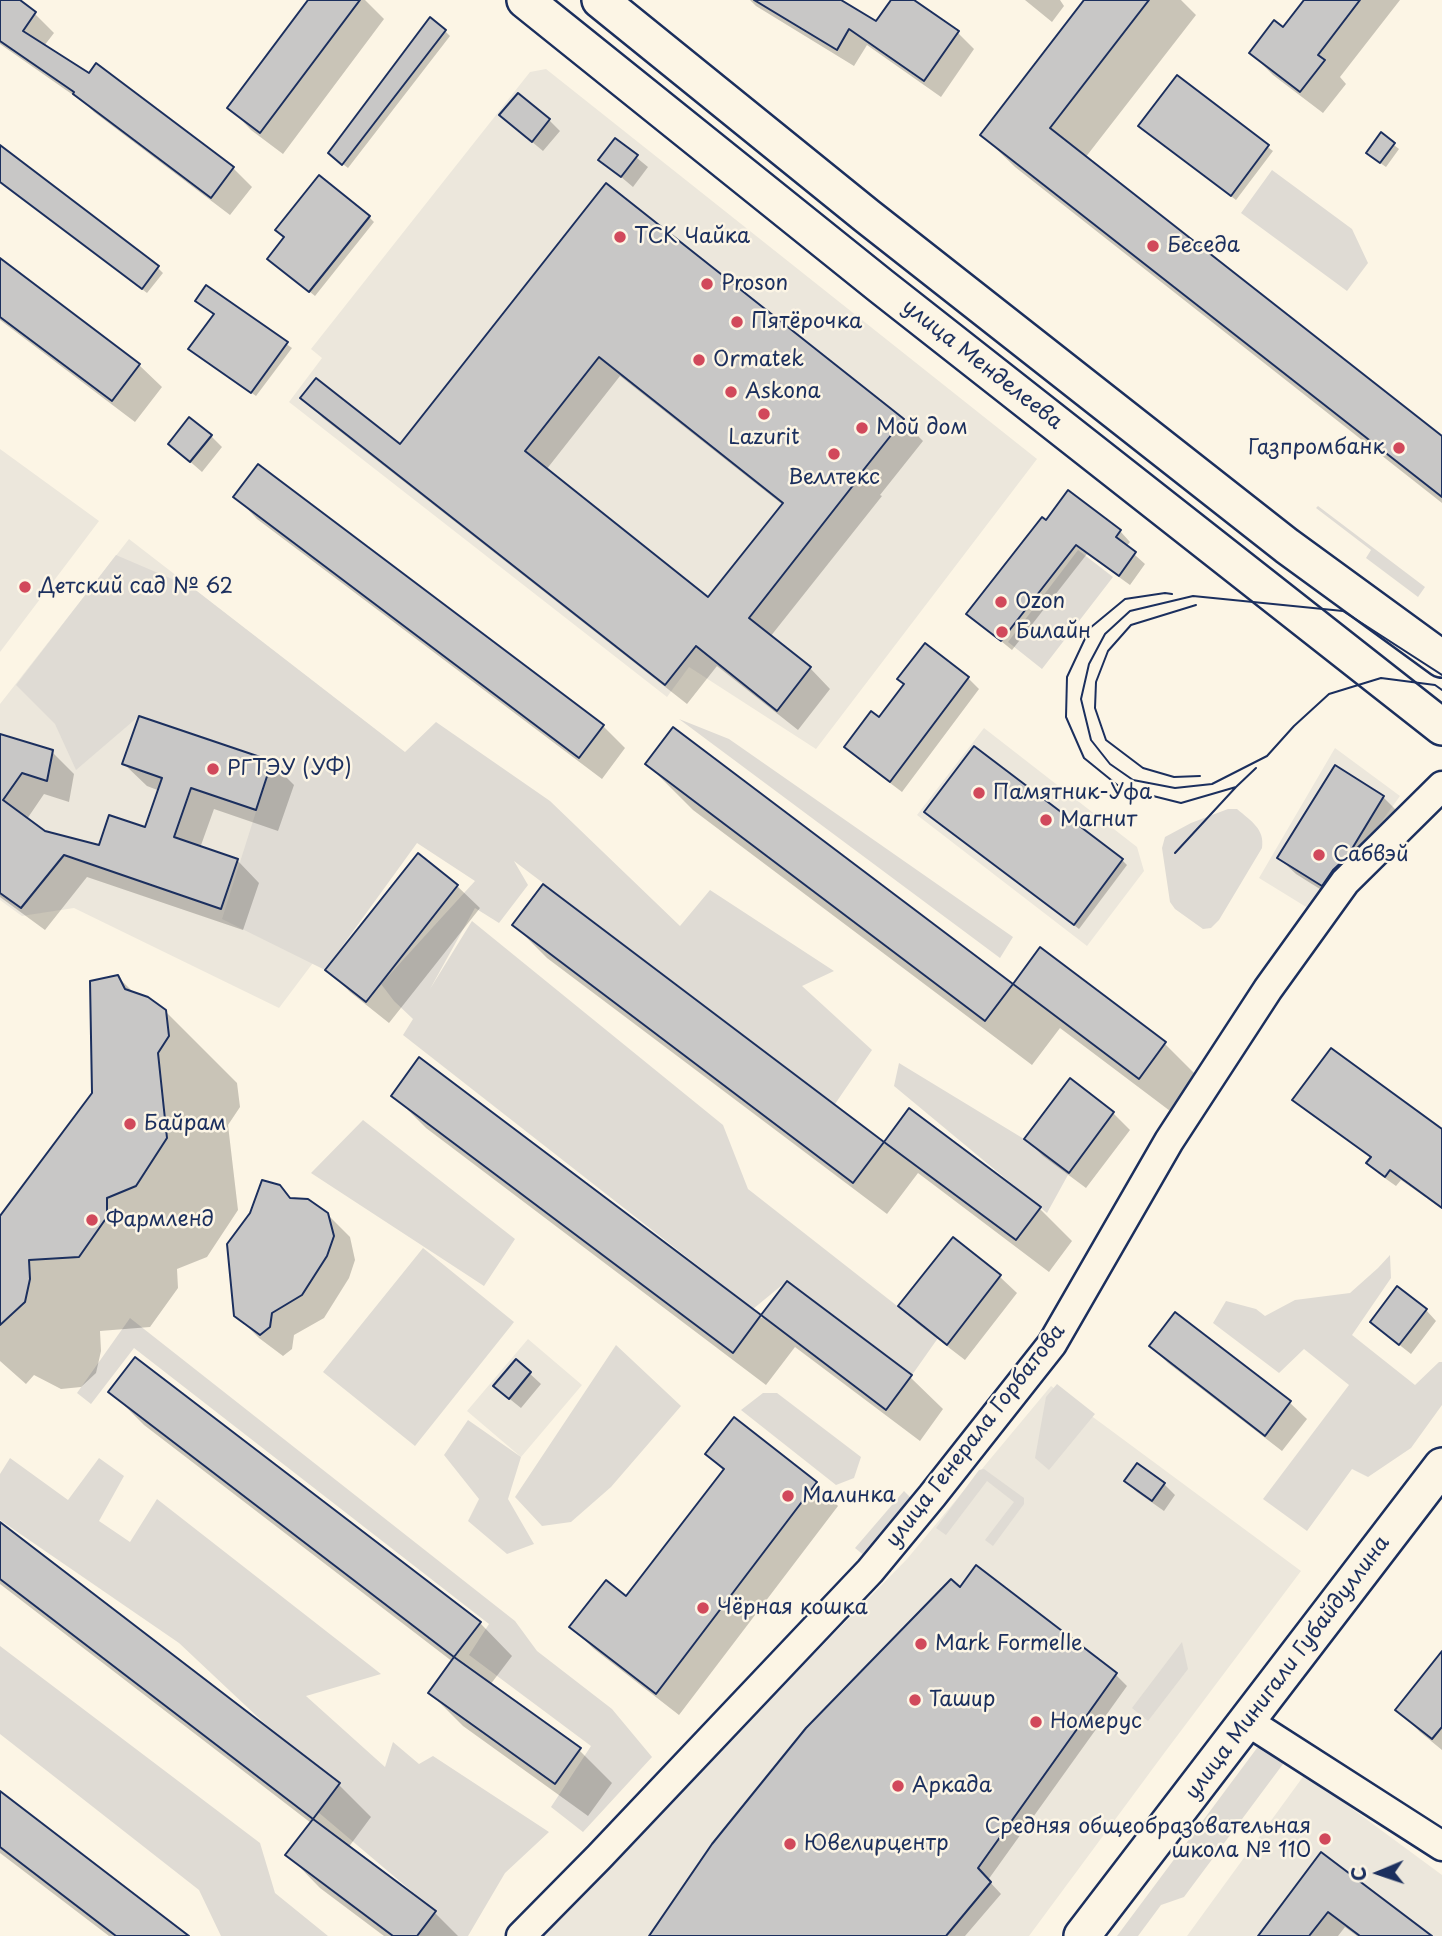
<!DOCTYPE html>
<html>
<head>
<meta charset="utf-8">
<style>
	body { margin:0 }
	#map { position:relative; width:1442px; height:1936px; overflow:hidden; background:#fcf5e5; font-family:"Playpen Sans",sans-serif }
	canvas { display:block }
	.north { position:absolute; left:1344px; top:1838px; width:70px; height:70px; -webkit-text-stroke:5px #fcf5e5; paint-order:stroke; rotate:268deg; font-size:19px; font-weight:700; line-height:28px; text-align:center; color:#1b2f5e }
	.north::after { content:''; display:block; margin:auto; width:24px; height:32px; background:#1b2f5e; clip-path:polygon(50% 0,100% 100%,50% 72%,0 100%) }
</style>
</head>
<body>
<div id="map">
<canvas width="1442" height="1936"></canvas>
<div class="north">С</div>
</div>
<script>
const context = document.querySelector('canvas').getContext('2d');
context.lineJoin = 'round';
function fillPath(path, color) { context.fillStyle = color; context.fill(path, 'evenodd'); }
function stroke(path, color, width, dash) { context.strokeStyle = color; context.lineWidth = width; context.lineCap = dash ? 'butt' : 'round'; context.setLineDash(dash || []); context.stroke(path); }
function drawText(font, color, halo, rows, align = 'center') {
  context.font = font + ' "Playpen Sans",sans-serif'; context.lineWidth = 5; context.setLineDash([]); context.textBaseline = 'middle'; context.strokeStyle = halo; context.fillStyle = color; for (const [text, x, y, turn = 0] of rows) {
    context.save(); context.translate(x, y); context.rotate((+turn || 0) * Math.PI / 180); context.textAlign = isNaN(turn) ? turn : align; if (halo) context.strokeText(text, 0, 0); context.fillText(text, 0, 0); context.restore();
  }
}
const built = new Path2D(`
	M546 69 1037 459 816 749 689 667 667 697 289 402 322 358 311 349 530 72Z
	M0 449 99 521 0 652Z
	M129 539 447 785 279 1008 74 908 22 916 0 900V704Z
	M984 728 1137 847 1144 871 1087 946 917 815Z
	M1335 748 1400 796 1316 913 1259 878Z
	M528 1339 582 1385 521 1457 467 1411Z
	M1051 1386 1301 1571 1165 1752 1029 1936H539L907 1559Z
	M1305 1774 1442 1875V1936H1187Z`);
const green = new Path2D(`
	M1272 170 1352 229 1368 263 1347 291 1241 213Z
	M1318 506 1425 587 1418 597 1366 558 1371 550 1316 508Z
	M1078 550 1113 577 1042 669 1008 642Z
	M116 555 193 588 405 752 436 722 550 801 680 926 710 890 834 971 802 986 872 1050 835 1104 514 861 528 885 499 923 475 908 430 989 472 921 723 1125 748 1189 938 1338 912 1375 787 1281 753 1309 403 1035 413 1019 394 1001 381 984 475 881 417 843 325 970 222 919 272 761 139 716 76 770 55 724 16 685Z
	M679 719 729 739 1013 937 1000 958Z
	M1228 809H1237C1251 821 1265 829 1262 848L1219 920 1211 928 1203 929 1175 909 1170 902 1162 848 1165 837 1191 823Z
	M899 1063 1024 1139 1069 1173 1047 1213 894 1086Z
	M363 1120 515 1239 484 1286 311 1173Z
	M423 1248 514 1322 415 1446 323 1372Z
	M1390 1255 1391 1278 1352 1335 1415 1385 1439 1362H1442V1405L1411 1448 1368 1477 1352 1469 1307 1531 1263 1499 1349 1385 1304 1349 1279 1373 1213 1323 1226 1301 1256 1309 1265 1316 1295 1300 1350 1293 1378 1268Z
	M130 1318 515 1621 537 1651 612 1709 652 1757 583 1832 551 1807 591 1746 469 1655 489 1624 134 1348 91 1404 77 1393Z
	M616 1345 681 1406 611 1487 571 1522 542 1526 515 1497Z
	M1057 1384 1095 1414 1049 1470 1035 1458 1046 1397Z
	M763 1393H777L861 1457 854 1478 836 1485 741 1410Z
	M468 1420 521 1457 508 1499 534 1544 507 1554 468 1521 479 1499 444 1455Z
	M10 1458 68 1500 99 1458 124 1476 99 1521 130 1542 157 1499 381 1674 306 1696 385 1767 393 1742 419 1764 433 1756 549 1832 505 1873 468 1936H417L435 1911 318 1812 280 1738 179 1643 0 1520V1474Z
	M984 1469 1024 1498V1504L993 1546 985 1540 1014 1502 987 1481 946 1535 936 1528 979 1470Z
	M904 1491 914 1501 866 1557 855 1548Z
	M1182 1642 1188 1669 1148 1721 1132 1708Z
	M0 1646 260 1843 275 1893 328 1936H221L199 1890 0 1734Z
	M1269 1747 1286 1760 1184 1897 1161 1905 1138 1936H1117L1257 1748Z`);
const shadow = new Path2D(`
	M0 0H17L35 14 54 33 44 46 233 168 252 187 230 215 94 112 86 104 0 44Z
	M310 0H365L384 19 283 154 251 130 229 107Z
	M750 0H838L877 24 894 0H911L958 33 974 49 941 97 867 45 854 66 756 6Z
	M1025 0H1060L1064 6 1052 22Z
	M1087 0H1181L1196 15 1085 158 1442 438V503L1015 167 982 135Z
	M1306 0H1400L1340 77 1346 84 1323 113 1273 75 1251 53 1283 30Z
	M445 31 450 36 348 168 335 158Z
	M1177 78 1273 151 1236 200 1145 131Z
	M549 120 560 131 543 151 513 126Z
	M1381 135 1399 149 1386 167 1373 158Z
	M615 140 648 167 633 187 601 160Z
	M0 148 158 268 163 273 147 293 0 181Z
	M606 186 902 420 923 441 880 495 882 496 770 637 810 668 830 689 798 730 717 666 687 704 323 418 303 397 400 447ZM620 376 783 505 709 599 546 470Z
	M369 217 374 222 315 296 274 263Z
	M0 260 139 365 162 387 135 422 0 320Z
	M207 288 292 348 256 396 196 354 215 315Z
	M211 436 222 447 202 472 170 444Z
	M235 496 603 726 625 748 602 779 257 519Z
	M1042 520 1120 531 1130 542 1126 547 1145 564 1130 585 1087 554 1012 650 968 614Z
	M968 678 979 689 902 792 857 758 846 747 879 720Z
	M673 730 1013 986 1040 950 1165 1044 1211 1090 1186 1123 1060 1028 1032 1065 693 810 647 764Z
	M0 736 52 752 74 774 69 802 44 794 27 819 44 832 100 847 146 830 160 791 147 786 124 764 271 762 294 785 278 831 214 809 200 848 237 860 259 883 243 930 87 877 45 930 0 897Z
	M1335 767 1383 797 1400 814 1339 901 1296 874 1279 858Z
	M931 817 1122 860 1127 865 1079 929Z
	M418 855 457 886 480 908 389 1023 350 992 328 970Z
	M543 886 885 1144 910 1110 1039 1208 1072 1241 1049 1272 918 1173 887 1214 547 958 514 925Z
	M118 977 136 995 165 1011 237 1083 240 1107 228 1125 238 1210 207 1257 177 1269 178 1288 150 1327 100 1331 101 1351 96 1373 81 1387 61 1389 34 1375 26 1384 0 1361V1219L93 1093Z
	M420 1060 762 1318 787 1284 910 1377 943 1409 920 1441 795 1347 766 1385 426 1128 393 1095Z
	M1295 1100 1442 1131V1209L1401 1180 1396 1186 1379 1174 1368 1163 1372 1158 1306 1111Z
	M1113 1113 1130 1130 1086 1188 1043 1156 1026 1139Z
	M280 1186 293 1200 327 1214 350 1237 355 1260 349 1278 324 1318 294 1335 292 1349 283 1356 259 1338 236 1315Z
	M953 1239 1000 1277 1017 1293 965 1360 917 1323 901 1306Z
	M1426 1310 1436 1321 1411 1354 1383 1332 1372 1322Z
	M1175 1314 1290 1403 1307 1419 1282 1451 1168 1363 1151 1346Z
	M516 1361 541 1384 521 1408 506 1396Z
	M111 1392 480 1623 512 1656 490 1685 579 1750 612 1783 588 1816 463 1726 430 1693 453 1662 144 1425Z
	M734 1419 816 1483 838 1506 679 1715 594 1649 571 1627 627 1598 724 1471 707 1454Z
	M1138 1465 1164 1484 1175 1495 1164 1511 1137 1492 1126 1481Z
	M0 1525 338 1784 371 1817 348 1848 434 1912 458 1936H384L320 1888 288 1855 311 1823 0 1584Z
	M960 1590 1116 1675 1127 1686 988 1880 1001 1894 965 1936H651Z
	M1442 1654V1750L1420 1732 1398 1710Z
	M0 1793 186 1936H109L0 1853Z
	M1322 1854 1429 1936H1357L1345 1927 1338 1936H1260Z`);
const building = new Path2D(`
	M0 0H20L36 12 23 31 89 73 96 63 234 167 211 198 73 94 74 92 0 41Z
	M308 0H360L260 133 227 108Z
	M754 0H841L876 21 891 0H914L959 31 924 81 849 29 837 50Z
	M1084 0H1149L1050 128 1442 436V497L980 135Z
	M1304 0H1360L1318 55 1325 60 1300 92 1249 53 1274 20 1283 27Z
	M430 17 446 30 342 165 328 153Z
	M1177 75 1269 145 1231 196 1138 126Z
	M518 93 550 119 532 142 499 115Z
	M1381 132 1395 143 1380 163 1366 153Z
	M615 138 638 155 621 177 598 160Z
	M0 145 159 266 142 289 0 182Z
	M319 175 370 216 309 292 267 259 284 237 275 230Z
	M606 183 904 419 861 473 862 474 749 618 811 667 777 711 696 646 665 685 300 398 316 378 400 444ZM599 357 783 503 708 597 525 451Z
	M0 258 140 364 112 401 0 317Z
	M206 285 288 342 251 393 188 349 214 314 195 301Z
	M189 417 212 435 190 462 168 444Z
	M258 464 604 725 579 758 233 497Z
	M1068 490 1121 530 1116 537 1136 552 1119 576 1076 545 1001 641 966 614 1042 517 1046 520Z
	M925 643 969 677 890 782 844 747 871 711 879 717 904 684 897 679Z
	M139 716 272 761 256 810 191 788 174 837 238 859 221 909 64 855 21 908 0 893V734L53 750 47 781 22 773 3 800 45 831 99 845 109 815 145 827 162 778 122 764Z
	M673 727 1013 984 985 1021 645 764Z
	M974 746 1123 859 1074 925 924 812Z
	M1335 765 1384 796 1347 857 1333 870 1322 886 1277 858Z
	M418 853 458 885 366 1002 325 970Z
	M543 884 884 1142 853 1183 512 925Z
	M1040 947 1166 1042 1139 1079 1013 984Z
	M118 975 125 989 148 997 166 1010 169 1036 158 1053 167 1138 136 1186 107 1198V1217L79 1257 29 1260 30 1279 25 1302 0 1325V1216L92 1093 90 981Z
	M1331 1048 1442 1129V1208L1390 1170 1385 1177 1366 1163 1371 1157 1292 1100Z
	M419 1057 761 1315 787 1281 912 1375 886 1410 761 1315 733 1353 391 1096Z
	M1070 1078 1114 1112 1069 1173 1024 1139Z
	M909 1108 1041 1207 1016 1240 884 1142Z
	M262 1180 280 1185 290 1198 308 1199 328 1213 334 1236 327 1256 302 1295 272 1313 270 1327 260 1335 234 1316 227 1244 250 1213Z
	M953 1237 1001 1275 947 1345 898 1306Z
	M1397 1286 1427 1309 1399 1345 1370 1322Z
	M1175 1312 1291 1401 1265 1436 1149 1346Z
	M135 1357 481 1622 454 1657 108 1392Z
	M516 1359 531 1372 509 1399 493 1386Z
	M734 1417 817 1482 656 1694 569 1627 606 1580 626 1596 724 1469 705 1454Z
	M1137 1463 1165 1483 1152 1501 1124 1481Z
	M0 1522 340 1783 313 1819 436 1911 417 1936H393L285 1855 313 1819 0 1579Z
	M976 1565 1117 1673 978 1868 991 1882 946 1936H649L712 1844 806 1728 951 1579 960 1587Z
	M1442 1651V1727L1432 1739 1395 1710Z
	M454 1657 581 1748 555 1784 428 1693Z
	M0 1791 142 1900 189 1936H116L0 1847Z
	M1321 1852 1432 1936H1360L1328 1912 1309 1936H1258Z`);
const minor = new Path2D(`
	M1247 1721 1442 1846
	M521 1936 599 1857 870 1571 932 1496 1052 1344 1169 1141 1268 989 1345 882 1442 786`);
const major = new Path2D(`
	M525 0 881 286 1442 727
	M600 0 867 216 1287 546 1442 659
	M1082 1936 1442 1466`);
const tram = new Path2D(`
	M1172 594 1165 593 1125 599 1090 628 1067 677 1066 717 1084 758 1121 788 1181 803 1236 787 1256 768
	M1196 605 1131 625 1108 651 1096 682 1095 708 1106 740 1143 768 1174 777 1200 776
	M1442 675 1343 611 1193 596 1130 611 1105 634 1089 664 1081 699 1091 740 1110 764 1133 780 1175 788 1212 784 1267 756 1294 726 1329 694 1381 678 1435 685 1442 690
	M1175 853 1236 787`);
const markers = [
	[620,237,7,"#d1495b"],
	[1153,246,7,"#d1495b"],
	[707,284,7,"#d1495b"],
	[737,322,7,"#d1495b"],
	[699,360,7,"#d1495b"],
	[731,392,7,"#d1495b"],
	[764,414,7,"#d1495b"],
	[862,428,7,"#d1495b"],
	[1399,448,7,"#d1495b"],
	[834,454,7,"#d1495b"],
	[25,587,7,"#d1495b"],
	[1001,602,7,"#d1495b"],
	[1002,632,7,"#d1495b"],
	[213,769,7,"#d1495b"],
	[979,793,7,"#d1495b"],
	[1046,820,7,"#d1495b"],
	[1319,855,7,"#d1495b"],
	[130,1124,7,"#d1495b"],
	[92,1220,7,"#d1495b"],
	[788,1496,7,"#d1495b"],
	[703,1608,7,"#d1495b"],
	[921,1644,7,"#d1495b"],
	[915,1700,7,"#d1495b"],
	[1036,1722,7,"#d1495b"],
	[898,1786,7,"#d1495b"],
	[1325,1839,7,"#d1495b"],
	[790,1844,7,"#d1495b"]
];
const poiNames = [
	["ТСК Чайка",634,237],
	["Беседа",1167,246],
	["Proson",721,284],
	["Пятёрочка",751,322],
	["Ormatek",713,360],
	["Askona",745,392],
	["Мой дом",876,428],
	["Lazurit",764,438,"center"],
	["Газпромбанк",1385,448,"right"],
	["Веллтекс",834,478,"center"],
	["Детский сад № 62",39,587],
	["Ozon",1015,602],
	["Билайн",1016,632],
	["РГТЭУ (УФ)",227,769],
	["Памятник-Уфа",993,793],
	["Магнит",1060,820],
	["Сабвэй",1333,855],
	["Байрам",144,1124],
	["Фармленд",106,1220],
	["Малинка",802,1496],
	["Чёрная кошка",717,1608],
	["Mark Formelle",935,1644],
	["Ташир",929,1700],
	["Номерус",1050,1722],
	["Аркада",912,1786],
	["Средняя общеобразовательная",1311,1827,"right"],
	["школа № 110",1311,1851,"right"],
	["Ювелирцентр",804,1844]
];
const streetNames = [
	["улица Менделеева",982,365,38],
	["улица Генерала Горбатова",976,1436,-52],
	["улица Минигали Губайдуллина",1288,1668,-53]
];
fillPath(built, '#ece7dc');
fillPath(green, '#dfdbd4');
fillPath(shadow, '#0003');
fillPath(building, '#c8c7c6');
stroke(building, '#1b2f5e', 2);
stroke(minor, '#1b2f5e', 33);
stroke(major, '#1b2f5e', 40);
stroke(minor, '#fcf5e5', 28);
stroke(major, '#fcf5e5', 35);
stroke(tram, '#1b2f5e', 2);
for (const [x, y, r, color] of markers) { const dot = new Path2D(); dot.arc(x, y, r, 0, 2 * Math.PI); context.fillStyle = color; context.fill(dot); stroke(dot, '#fcf5e5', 2.5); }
drawText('21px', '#1b2f5e', '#fcf5e5', poiNames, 'left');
drawText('21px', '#1b2f5e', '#fcf5e5', streetNames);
</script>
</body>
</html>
